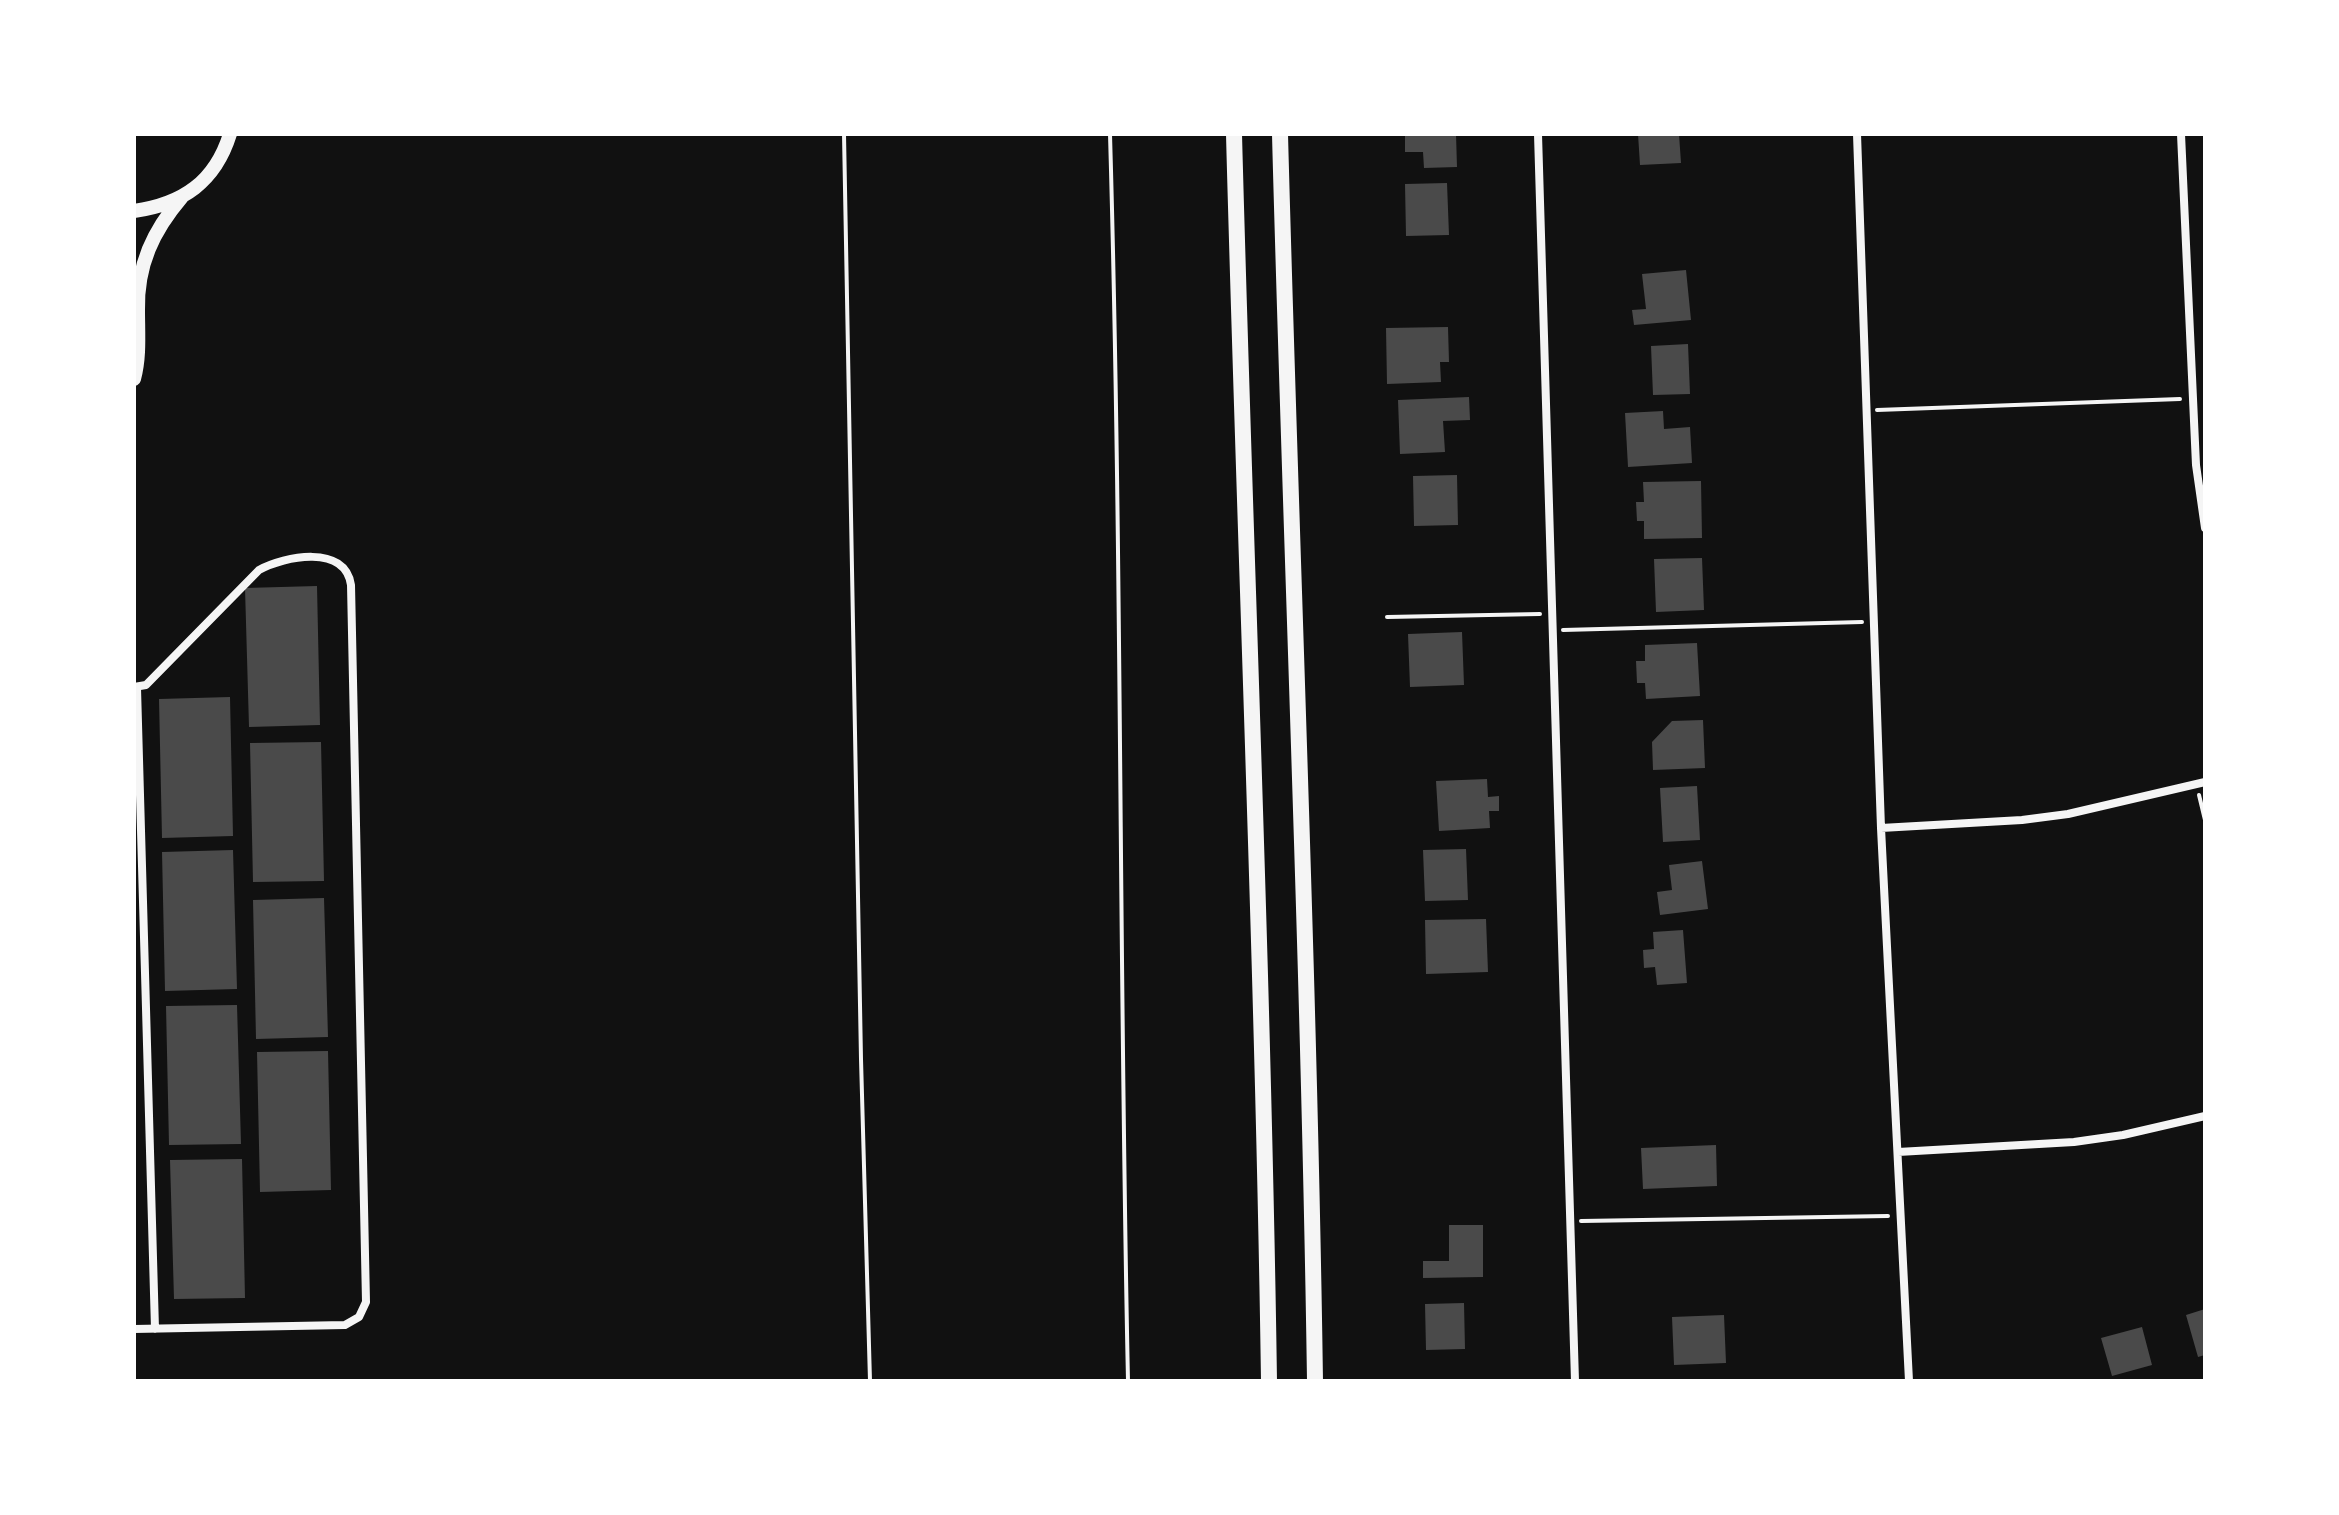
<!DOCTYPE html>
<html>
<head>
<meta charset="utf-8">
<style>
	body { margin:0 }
	#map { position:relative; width:2339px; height:1515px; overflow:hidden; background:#111; font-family:Figtree,sans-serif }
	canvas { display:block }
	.frame { position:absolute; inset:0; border:136px solid #fff; pointer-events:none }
</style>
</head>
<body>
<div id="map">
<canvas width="2339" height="1515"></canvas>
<div class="frame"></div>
</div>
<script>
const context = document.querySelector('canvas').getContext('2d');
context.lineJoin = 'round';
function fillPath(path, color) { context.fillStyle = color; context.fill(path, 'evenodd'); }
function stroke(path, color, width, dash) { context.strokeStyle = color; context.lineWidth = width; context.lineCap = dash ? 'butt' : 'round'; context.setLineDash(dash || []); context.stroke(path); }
const building = new Path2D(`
	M1405 134H1456L1457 167 1424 168 1423 152H1405Z
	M1638 134H1679L1681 163 1640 165Z
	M1447 183 1449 235 1406 236 1405 184Z
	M1686 270 1691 320 1634 325 1632 310 1646 309 1642 274Z
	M1448 327 1449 362H1440L1441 382 1387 384 1386 328Z
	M1688 344 1690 394 1653 395 1651 346Z
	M1469 397 1470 420 1443 421 1445 452 1400 454 1398 400Z
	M1663 411 1664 429 1690 427 1692 463 1628 467 1625 413Z
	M1457 475 1458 525 1414 526 1413 476Z
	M1701 481 1702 538 1644 539V521H1637L1636 502H1644L1643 482Z
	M1702 558 1704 610 1656 612 1654 559Z
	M317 586 320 725 249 727 245 588Z
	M1462 632 1464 685 1410 687 1408 634Z
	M1697 643 1700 696 1646 699 1645 683H1637L1636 661H1645V645Z
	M230 697 233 836 162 838 159 699Z
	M1703 720 1705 768 1653 770 1652 742 1672 721Z
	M321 742 324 881 253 882 250 743Z
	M1487 779 1488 797 1499 796V811H1489L1490 828 1439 831 1436 781Z
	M1697 786 1700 840 1663 842 1660 788Z
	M1466 849 1468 900 1425 901 1423 850Z
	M233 850 237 989 165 991 162 852Z
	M1702 861 1708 909 1660 915 1657 892 1672 890 1669 865Z
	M324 898 328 1037 256 1039 253 900Z
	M1486 919 1488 972 1426 974 1425 920Z
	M1683 930 1687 983 1657 985 1655 967 1644 968 1643 950 1654 949 1653 932Z
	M237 1005 241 1144 169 1145 166 1006Z
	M328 1051 331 1190 260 1192 257 1052Z
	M1716 1145 1717 1186 1643 1189 1641 1148Z
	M242 1159 245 1298 174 1299 170 1160Z
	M1449 1225H1483V1277L1423 1278V1261H1449Z
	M1464 1303 1465 1349 1426 1350 1425 1304Z
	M2205 1309V1355L2198 1357 2186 1315Z
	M1724 1315 1726 1363 1674 1365 1672 1317Z
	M2142 1327 2152 1365 2112 1376 2101 1338Z`);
const path = new Path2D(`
	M844 134 861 1059 870 1381
	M1110 134C1122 550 1119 965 1128 1381
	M1877 410 2180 399
	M1387 617 1540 614
	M1563 630 1862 622
	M2199 795 2205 820
	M1581 1221 1888 1216`);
const minor = new Path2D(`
	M1538 134 1575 1381
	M1857 134 1881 828 1909 1381
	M2181 134 2196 465 2205 528
	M134 687 146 685 259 570C285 556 345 544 351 585L366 1302 359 1317 345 1325 134 1329
	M137 688 155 1329
	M1881 828 2022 820 2068 814 2205 782
	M1898 1152 2074 1142 2123 1135 2205 1116`);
const tertiary = new Path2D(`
	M134 211C183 204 215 182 230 134
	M134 379C140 357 138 334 138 310 137 265 153 231 182 197`);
const primary = new Path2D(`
	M1234 134C1245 550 1263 965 1269 1381
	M1280 134C1291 550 1309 965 1315 1381`);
fillPath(building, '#4a4a4a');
stroke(path, '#f5f5f5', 4);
stroke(minor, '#f5f5f5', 8);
stroke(tertiary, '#f5f5f5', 14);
stroke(primary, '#f5f5f5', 16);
</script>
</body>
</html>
